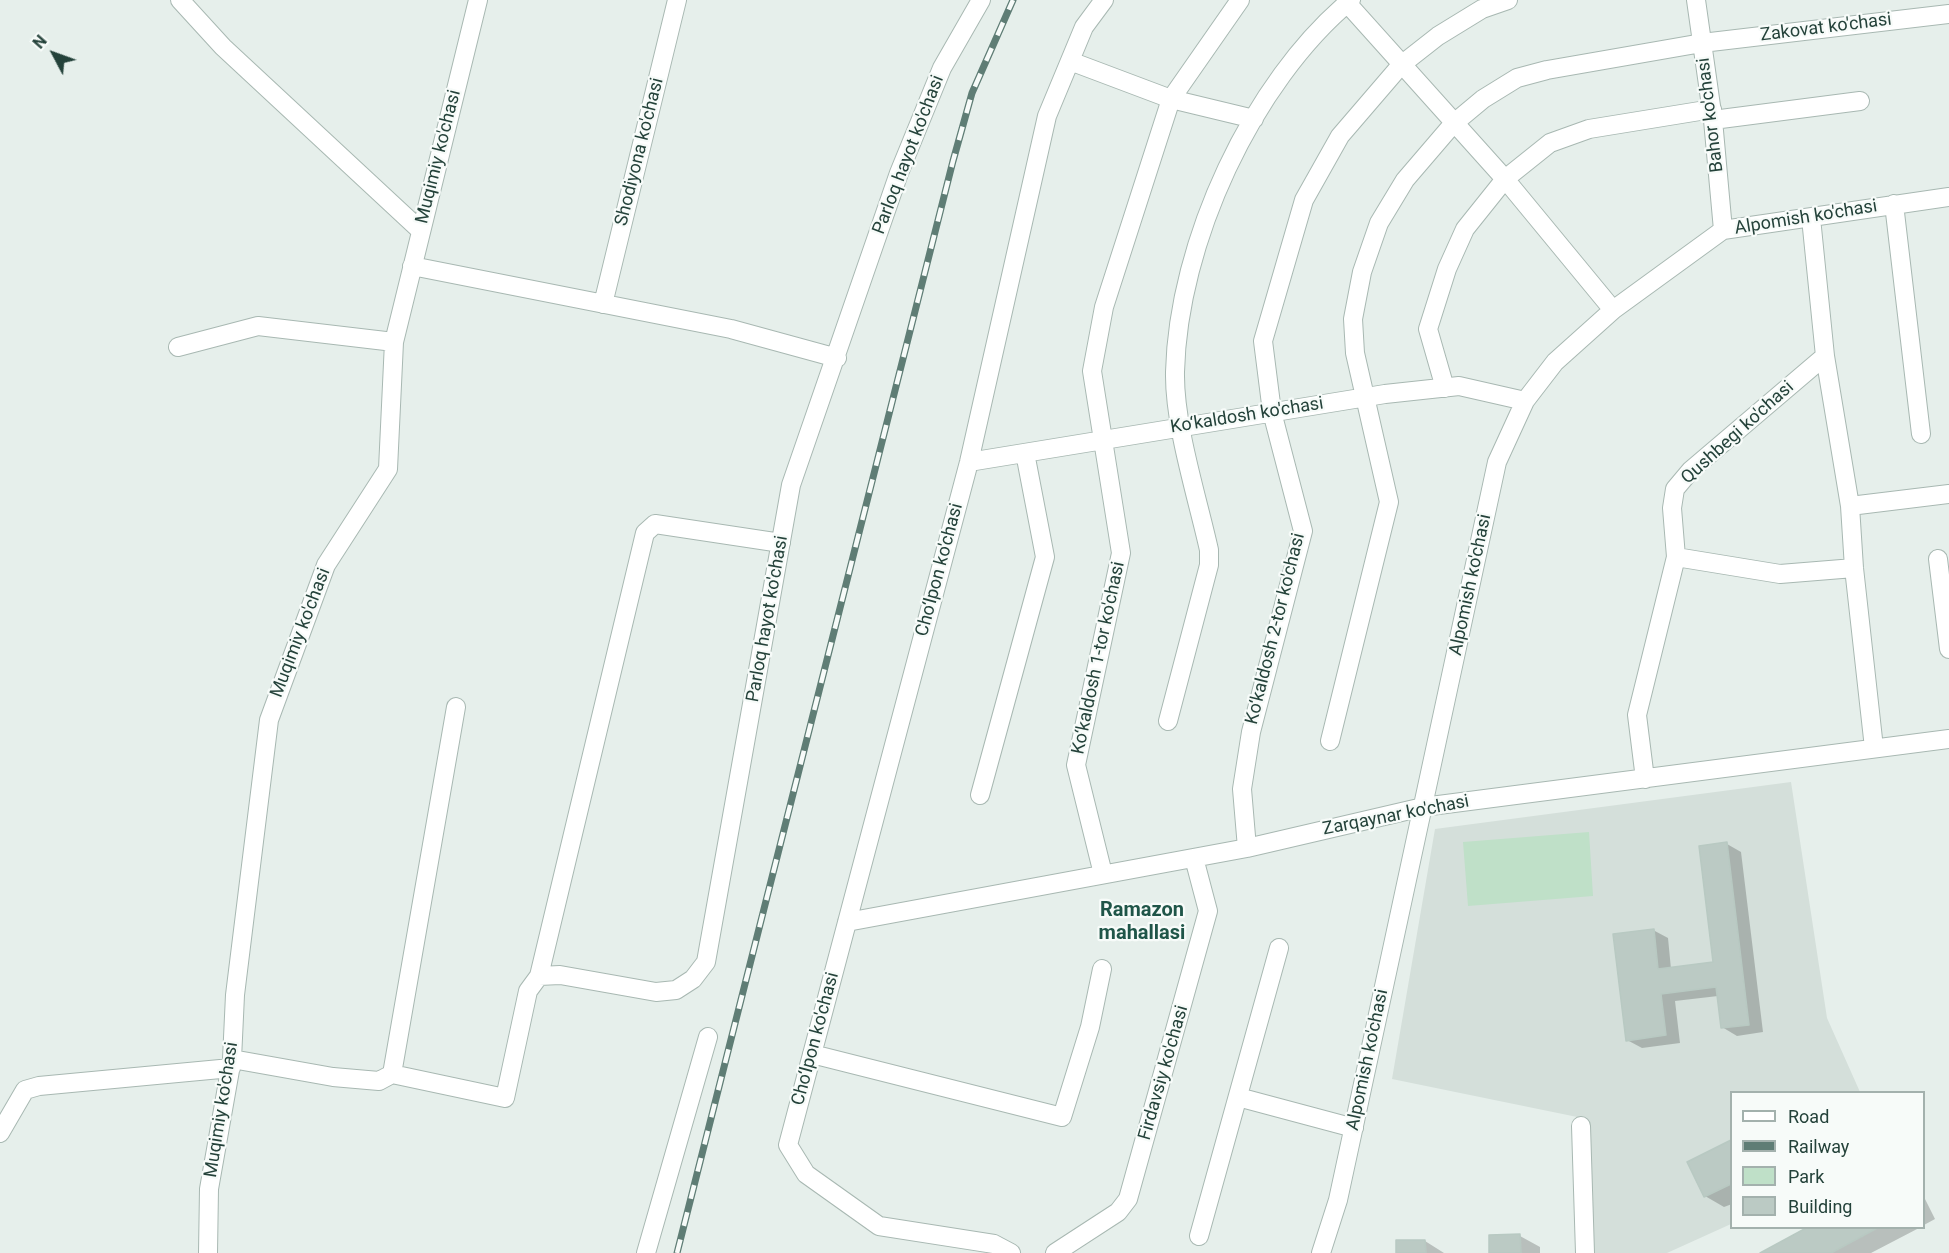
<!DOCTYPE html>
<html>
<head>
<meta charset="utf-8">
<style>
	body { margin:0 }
	#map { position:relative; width:1949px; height:1253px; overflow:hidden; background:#e6efeb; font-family:Roboto,sans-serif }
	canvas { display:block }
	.legend { position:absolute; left:1730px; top:1091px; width:195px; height:138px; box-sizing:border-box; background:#f7fbf9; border:2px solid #a3b1ad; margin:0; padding:8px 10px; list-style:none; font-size:18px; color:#24423a }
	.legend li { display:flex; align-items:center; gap:12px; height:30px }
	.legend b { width:30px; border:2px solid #a3b1ad }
	.north { position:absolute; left:24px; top:24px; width:60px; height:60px; -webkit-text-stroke:4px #f7fbf9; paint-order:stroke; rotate:311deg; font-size:16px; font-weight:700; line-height:24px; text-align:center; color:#24423a }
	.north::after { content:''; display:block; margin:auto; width:21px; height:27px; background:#24423a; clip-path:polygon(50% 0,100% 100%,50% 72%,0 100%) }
</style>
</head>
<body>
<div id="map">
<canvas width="1949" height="1253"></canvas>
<ul class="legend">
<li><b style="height:8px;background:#fff"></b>Road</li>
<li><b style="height:8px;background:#5f7d75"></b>Railway</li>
<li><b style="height:16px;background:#bfe0c8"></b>Park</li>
<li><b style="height:16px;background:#bbcac4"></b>Building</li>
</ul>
<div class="north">N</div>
</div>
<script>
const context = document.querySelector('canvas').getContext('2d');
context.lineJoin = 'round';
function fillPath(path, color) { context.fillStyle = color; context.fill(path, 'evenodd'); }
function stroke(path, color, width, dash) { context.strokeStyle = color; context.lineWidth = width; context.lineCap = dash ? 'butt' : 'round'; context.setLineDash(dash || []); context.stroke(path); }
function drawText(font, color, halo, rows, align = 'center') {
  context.font = font + ' Roboto,sans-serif'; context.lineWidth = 4.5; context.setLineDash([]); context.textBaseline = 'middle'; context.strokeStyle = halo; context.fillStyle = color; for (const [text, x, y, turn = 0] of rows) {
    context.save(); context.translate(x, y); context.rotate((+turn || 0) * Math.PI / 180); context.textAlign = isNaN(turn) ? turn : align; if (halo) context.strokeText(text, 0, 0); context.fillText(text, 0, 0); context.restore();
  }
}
const built = new Path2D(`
	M1791 782 1827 1018 1860 1092H1732L1731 1224 1667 1253H1591L1587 1119 1392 1079 1435 829Z`);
const green = new Path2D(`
	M1589 832 1593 896 1468 906 1463 842Z`);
const shadow = new Path2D(`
	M1727 844 1741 852 1763 1032 1737 1036 1722 1027 1718 996 1675 1001 1680 1043 1642 1048 1627 1040 1653 930 1668 938 1671 969 1714 963Z
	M1732 1142V1204L1724 1207 1705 1196 1689 1163Z
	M1924 1197 1935 1219 1924 1225Z
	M1812 1228H1919L1871 1253H1763Z
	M1520 1236 1540 1247V1253H1491Z
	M1425 1241 1444 1253H1397Z`);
const building = new Path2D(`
	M1727 842 1749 1025 1721 1028 1716 987 1661 994 1666 1035 1626 1041 1613 934 1654 929 1658 969 1713 962 1699 846Z
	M1731 1140V1184L1704 1197 1687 1162Z
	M1808 1227H1879L1831 1253H1760Z
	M1520 1234 1521 1253H1489V1235Z
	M1396 1240H1425L1426 1253H1396Z`);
const minor = new Path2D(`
	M180 0 223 47 421 231
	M1696 0 1713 120 1723 230
	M1347 3 1505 179 1613 310
	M1070 61 1171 99 1254 119
	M1713 120 1860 101
	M1894 204 1921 434
	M1811 218 1825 356 1850 506 1854 568 1874 748
	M412 266 731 329 837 358
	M603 304 677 0
	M178 347 258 326 394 342
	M1445 388 1428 329 1447 269 1465 229 1505 179 1550 143 1589 129 1712 109
	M969 462 1385 394 1459 386 1525 401
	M1850 506 1949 494
	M1676 557 1780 574 1854 568
	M1938 559 1949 649
	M1168 721 1209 565V550C1197 496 1174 425 1175 372 1178 243 1252 82 1351 0
	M1330 741 1389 502 1355 353 1353 319 1362 272 1379 223 1405 180 1453 124 1483 99 1517 78 1547 70 1702 43 1949 14
	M1645 779 1637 715 1676 557 1672 508 1675 489 1691 470 1825 356
	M980 795 1045 557 1025 453
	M1247 848 1242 789 1251 732 1303 531 1272 412 1263 341 1304 200 1340 136 1401 65 1438 36 1482 9 1508 0
	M1103 874 1076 765 1121 553 1092 371 1104 307 1171 99 1240 0
	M847 922 1247 848 1423 807 1949 739
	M539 976 645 533 655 524 781 543
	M812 1054 1062 1117 1090 1027 1102 969
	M232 1059 333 1077 379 1081 392 1074 505 1098 528 991 539 976 560 975 656 992 676 990 693 979 706 962 791 485 899 173 942 68 981 0
	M392 1074 456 707
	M1238 1097 1354 1128
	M1581 1126 1585 1253
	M0 1133 25 1090 39 1086 231 1068
	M1199 1236 1279 948
	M208 1253 209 1189 232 1059 235 995 269 720 326 565 388 469 394 342 478 0
	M646 1253 708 1037
	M1011 1253 994 1244 879 1226 806 1174 788 1145 969 462 1047 116 1084 27 1104 0
	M1055 1253 1118 1212 1128 1199 1208 911 1194 858
	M1321 1253 1338 1200 1497 462 1525 401 1555 362 1613 310 1723 230 1949 197`);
const rail = new Path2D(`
	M677 1253 953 161 972 93 1013 0`);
const streetNames = [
	["Zakovat ko'chasi",1826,28,-7],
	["Bahor ko'chasi",1711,115,-97],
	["Shodiyona ko'chasi",640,152,-76],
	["Parloq hayot ko'chasi",909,155,-69],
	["Muqimiy ko'chasi",439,157,-76],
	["Alpomish ko'chasi",1806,218,-9],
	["Ko‘kaldosh ko'chasi",1247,416,-9],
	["Qushbegi ko'chasi",1738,433,-42],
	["Cho‘lpon ko'chasi",940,570,-75],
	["Alpomish ko'chasi",1471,585,-78],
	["Parloq hayot ko'chasi",768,619,-80],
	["Ko‘kaldosh 2-tor ko'chasi",1276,629,-76],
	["Muqimiy ko'chasi",301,633,-69],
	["Ko‘kaldosh 1-tor ko'chasi",1099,658,-78],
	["Zarqaynar ko'chasi",1396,816,-11],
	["Cho‘lpon ko'chasi",816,1039,-75],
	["Alpomish ko'chasi",1368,1060,-78],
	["Firdavsiy ko'chasi",1164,1073,-74],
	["Muqimiy ko'chasi",222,1110,-81]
];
const neighbourhoodNames = [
	["Ramazon",1142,911],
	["mahallasi",1142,934]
];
fillPath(built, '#d4dfda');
fillPath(green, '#bfe0c8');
fillPath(shadow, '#0003');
fillPath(building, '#bbcac4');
stroke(building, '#b8c9c2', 1.5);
stroke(minor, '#a8b8b2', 20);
stroke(minor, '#fff', 18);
stroke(rail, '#5f7d75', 7);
stroke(rail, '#f7fbf9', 4.5, [14]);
drawText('18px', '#24423a', '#f7fbf9', streetNames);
drawText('bold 20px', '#1f5548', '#f7fbf9', neighbourhoodNames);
</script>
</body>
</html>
